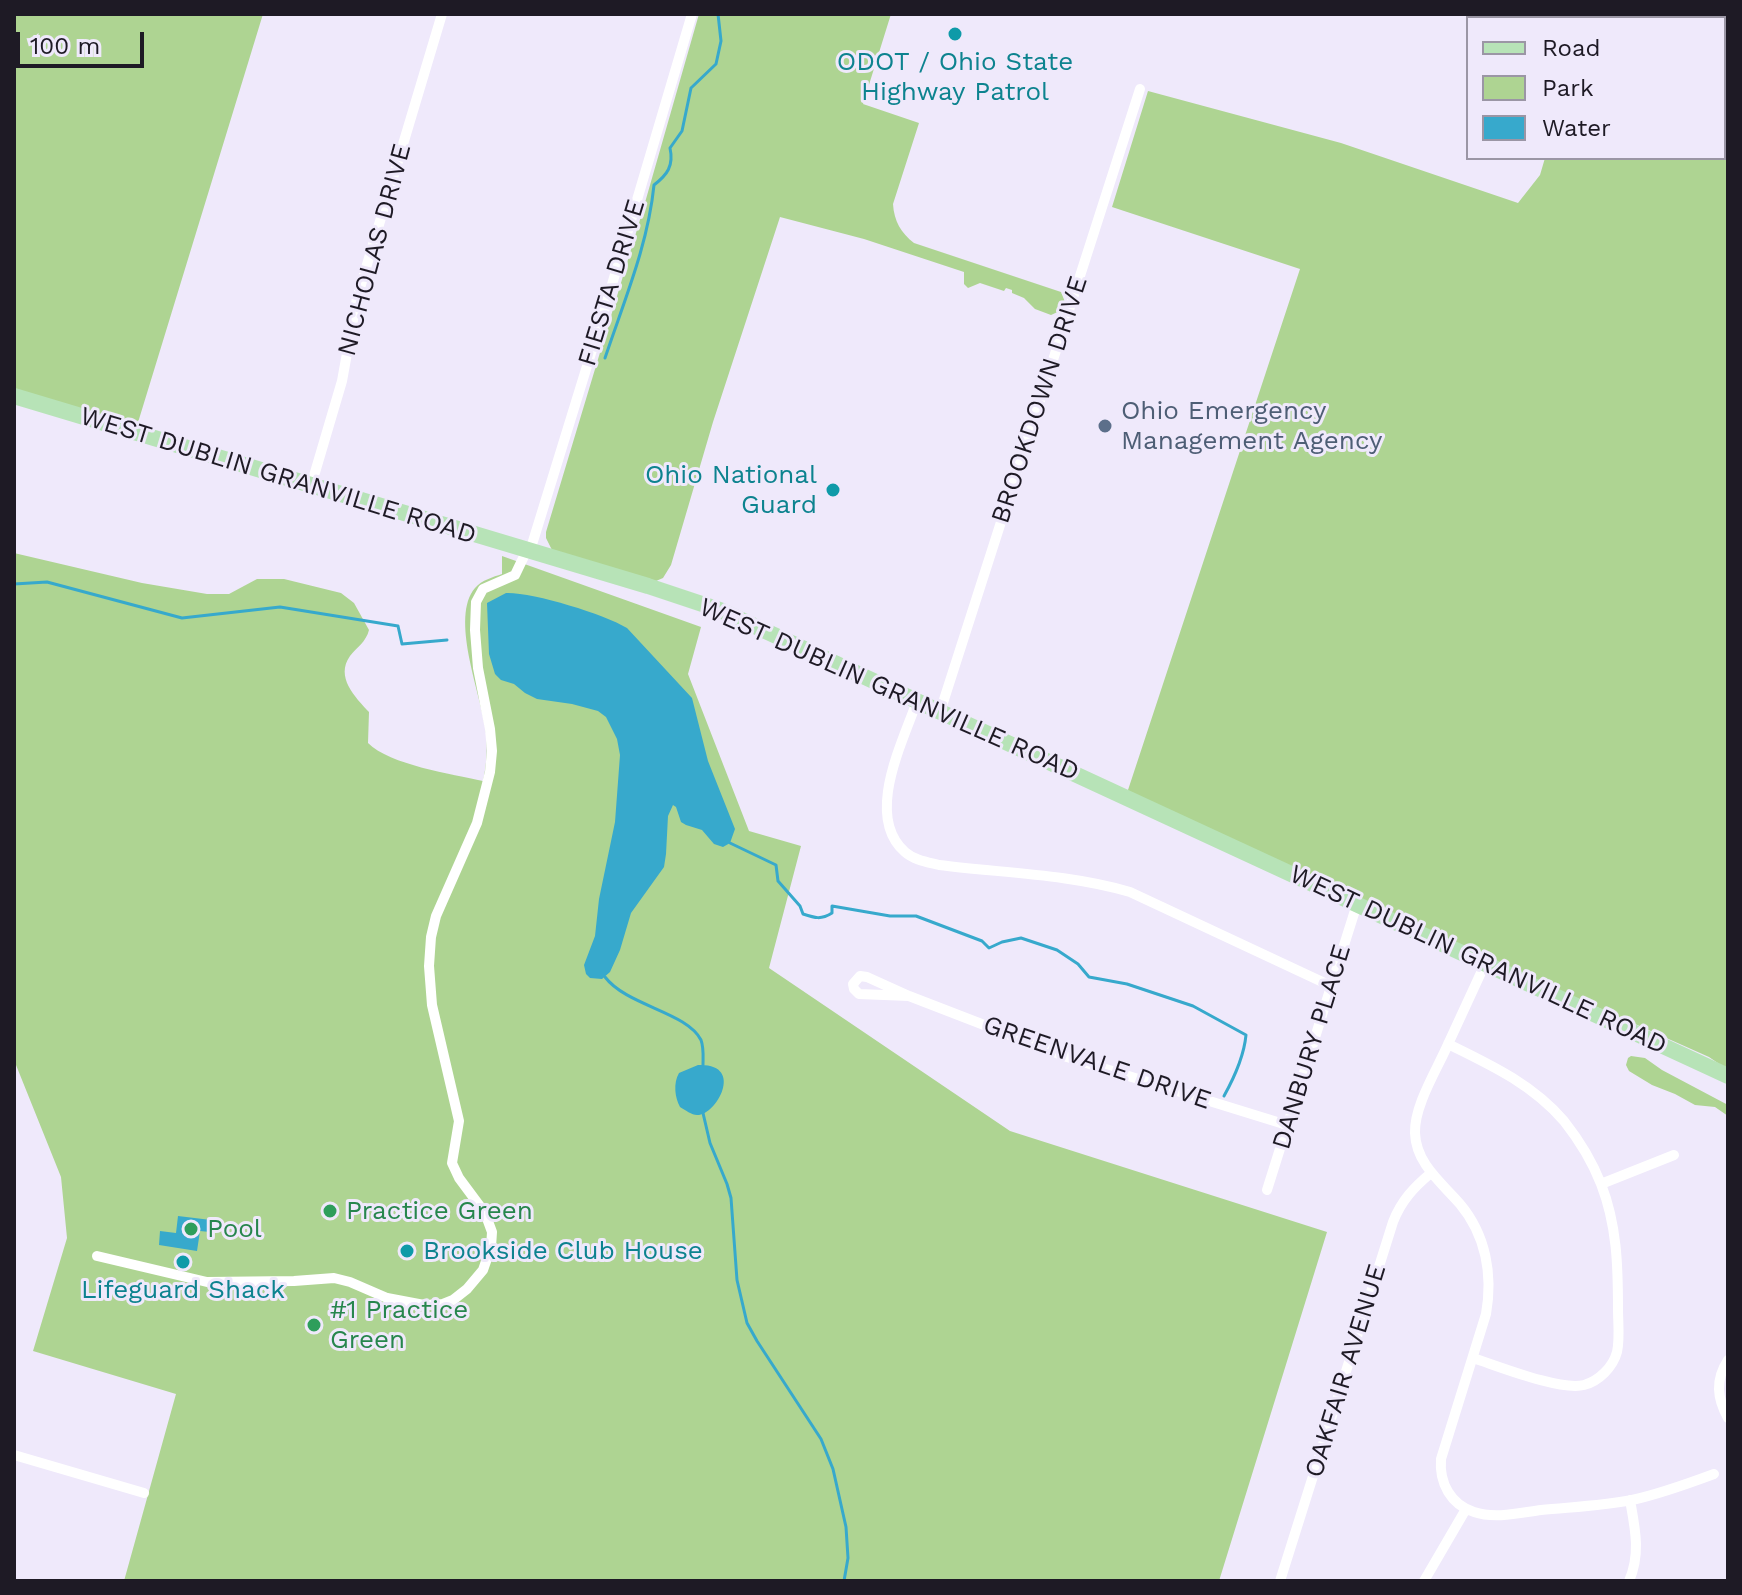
<!DOCTYPE html>
<html>
<head>
<meta charset="utf-8">
<style>
	body { margin:0 }
	#map { position:relative; width:1742px; height:1595px; overflow:hidden; background:#efe9fb; font-family:"Work Sans",sans-serif }
	canvas { display:block }
	.frame { position:absolute; inset:0; border:16px solid #1e1a25; pointer-events:none }
	.legend { position:absolute; left:1466px; top:16px; width:260px; height:144px; box-sizing:border-box; background:#efe9fb; border:2px solid #9b96a5; margin:0; padding:10px 14px; list-style:none; font-size:24px; color:#1e1a25 }
	.legend li { display:flex; align-items:center; gap:16px; height:40px }
	.legend b { width:40px; border:2px solid #9b96a5 }
	.scale { position:absolute; left:16px; top:32px; width:128px; height:36px; box-sizing:border-box; border:4px solid #1e1a25; border-top:0; padding-left:10px; font-size:24px; line-height:28px; white-space:nowrap; color:#1e1a25; -webkit-text-stroke:6px #efe9fb; paint-order:stroke }
</style>
</head>
<body>
<div id="map">
<canvas width="1742" height="1595"></canvas>
<div class="frame"></div>
<ul class="legend">
<li><b style="height:10px;background:#b7e3b7"></b>Road</li>
<li><b style="height:22px;background:#aed492"></b>Park</li>
<li><b style="height:22px;background:#37a9cc"></b>Water</li>
</ul>
<div class="scale">100 m</div>
</div>
<script>
const context = document.querySelector('canvas').getContext('2d');
context.lineJoin = 'round';
function fillPath(path, color) { context.fillStyle = color; context.fill(path, 'evenodd'); }
function stroke(path, color, width, dash) { context.strokeStyle = color; context.lineWidth = width; context.lineCap = dash ? 'butt' : 'round'; context.setLineDash(dash || []); context.stroke(path); }
function drawText(font, color, halo, rows, align = 'center') {
  context.font = font + ' "Work Sans",sans-serif'; context.lineWidth = 6; context.setLineDash([]); context.textBaseline = 'middle'; context.strokeStyle = halo; context.fillStyle = color; for (const [text, x, y, turn = 0] of rows) {
    context.save(); context.translate(x, y); context.rotate((+turn || 0) * Math.PI / 180); context.textAlign = isNaN(turn) ? turn : align; if (halo) context.strokeText(text, 0, 0); context.fillText(text, 0, 0); context.restore();
  }
}
const green = new Path2D(`
	M14 14H263L136 429 14 391Z
	M699 14H891L863 104 919 123 893 204C894 221 901 233 914 243L1061 292 1065 302 1062 310 1051 315 1035 309 1024 298 1012 293V290L1006 288 1004 291 980 283 968 288 964 284V272L864 239 780 217 713 422 671 565 663 578 656 581 552 550 546 538V532L642 213Z
	M1590 14H1728V1070L1709 1057 1505 966 1127 793 1300 269 1112 207 1148 91 1341 143 1518 203 1540 175 1545 158H1724V18H1588Z
	M14 553 142 583 207 594H229L257 579H284L341 593 354 603 369 630C366 642 357 647 350 656 335 677 355 697 369 712L368 743C390 765 452 774 483 781 487 764 488 744 485 726 480 692 450 617 475 588 482 580 493 577 502 574V556L701 627 688 674 749 831 801 846 769 968 1010 1131 1327 1232 1219 1581H124L176 1394 33 1351 67 1238 61 1177 14 1060Z
	M1631 1056 1645 1058 1662 1070 1728 1105V1116L1715 1107 1695 1105 1675 1094 1652 1085 1629 1071 1626 1065 1628 1058Z`);
const water = new Path2D(`
	M506 593C532 592 604 614 627 628L692 698 708 761 735 829 730 843 723 847 714 844 702 830 686 825 681 822 676 807 673 805 668 816 666 854 664 867 631 913 620 950 610 972 602 979 590 978 586 974 584 965 595 936 599 899 615 822 620 755 617 739 606 717 598 711 572 704 537 699 525 693 514 684 501 680 495 674 489 654 487 603Z
	M698 1065C746 1063 716 1116 697 1115 692 1115 685 1110 680 1107 675 1098 673 1083 679 1073Z
	M178 1216 211 1220 210 1232 200 1231 197 1251 159 1245 160 1231 176 1233Z`);
const stream = new Path2D(`
	M605 358C624 301 648 245 654 185 667 175 674 166 670 148L682 131 691 88 716 64 721 41 718 14
	M14 584 47 582 182 618 280 607 398 626 402 644 447 640
	M730 843 776 865 778 881 800 906 803 914C815 918 821 920 832 913V906L890 916H916L982 941 989 948 1002 942 1021 938 1057 950 1078 964 1089 977 1127 984 1193 1006 1246 1035C1244 1056 1234 1078 1224 1096
	M605 977C627 1006 687 1012 701 1040 704 1048 703 1057 703 1065
	M703 1113 710 1143 727 1184 731 1198 737 1280 747 1323 757 1341 821 1439 833 1469 846 1527 848 1558 844 1581`);
const street = new Path2D(`
	M311 486 342 381 357 298 442 14
	M530 551 608 298 692 14
	M917 701C903 742 864 816 905 852 914 860 927 862 939 865 1002 873 1069 874 1130 892L1331 986
	M940 712 1140 89
	M1485 964C1473 990 1461 1016 1449 1042 1438 1068 1414 1105 1415 1133 1416 1164 1442 1183 1460 1204 1486 1235 1493 1275 1486 1314L1441 1459C1439 1483 1451 1505 1474 1512 1495 1519 1519 1513 1541 1510 1571 1507 1602 1506 1632 1500 1660 1494 1687 1484 1714 1474
	M909 996 867 977 860 976 853 984 854 989 859 994 909 996 1067 1057 1287 1125
	M1448 1044C1491 1065 1532 1084 1564 1121 1579 1140 1592 1161 1601 1184 1617 1225 1618 1266 1618 1309 1618 1323 1620 1339 1617 1352 1613 1367 1599 1381 1584 1385 1560 1391 1498 1366 1473 1358
	M1601 1184 1674 1155
	M1267 1190 1357 904
	M97 1256 207 1282 294 1281 334 1278 350 1282 387 1298 424 1305 443 1304 453 1300 467 1289 483 1270 491 1247 492 1232 485 1213 459 1178 452 1163 459 1121 432 1005 429 966 431 937 436 916 477 823 490 772 492 751 490 729 478 668 475 630 476 602 483 589 515 575 527 550
	M1728 1360C1715 1380 1717 1398 1728 1418
	M14 1455 144 1493
	M1280 1581 1393 1222C1401 1201 1414 1187 1431 1173
	M1424 1581 1466 1509
	M1629 1581C1641 1554 1635 1528 1630 1500`);
const primary = new Path2D(`
	M14 396 648 586 720 610 1728 1076`);
const markers = [
	[955,34,8,"#0f9aa8"],
	[1105,426,8,"#5c6f8a"],
	[833,490,8,"#0f9aa8"],
	[330,1211,8,"#2e9e5b"],
	[191,1229,8,"#2e9e5b"],
	[407,1251,8,"#0f9aa8"],
	[183,1262,8,"#0f9aa8"],
	[314,1325,8,"#2e9e5b"]
];
const cultureNames = [
	["ODOT / Ohio State",955,62],
	["Highway Patrol",955,92],
	["Ohio National",817,475,"right"],
	["Guard",817,505,"right"],
	["Brookside Club House",423,1251,"left"],
	["Lifeguard Shack",183,1290]
];
const streetNames = [
	["NICHOLAS DRIVE",375,250,-75],
	["FIESTA DRIVE",612,283,-73],
	["BROOKDOWN DRIVE",1040,400,-72],
	["WEST DUBLIN GRANVILLE ROAD",278,476,17],
	["WEST DUBLIN GRANVILLE ROAD",889,690,24],
	["WEST DUBLIN GRANVILLE ROAD",1478,960,25],
	["DANBURY PLACE",1312,1047,-73],
	["GREENVALE DRIVE",1097,1063,19],
	["OAKFAIR AVENUE",1346,1371,-73]
];
const serviceNames = [
	["Ohio Emergency",1121,411],
	["Management Agency",1121,441]
];
const leisureNames = [
	["Practice Green",346,1211],
	["Pool",207,1229],
	["#1 Practice",330,1310],
	["Green",330,1340]
];
fillPath(green, '#aed492');
fillPath(water, '#37a9cc');
stroke(stream, '#37a9cc', 3);
stroke(street, '#fff', 10);
stroke(primary, '#b7e3b7', 16);
for (const [x, y, r, color] of markers) { const dot = new Path2D(); dot.arc(x, y, r, 0, 2 * Math.PI); context.fillStyle = color; context.fill(dot); stroke(dot, '#efe9fb', 3); }
drawText('26px', '#0d838f', '#efe9fb', cultureNames);
drawText('26px', '#1e1a25', '#efe9fb', streetNames);
drawText('26px', '#4e5e75', '#efe9fb', serviceNames, 'left');
drawText('26px', '#27864d', '#efe9fb', leisureNames, 'left');
</script>
</body>
</html>
